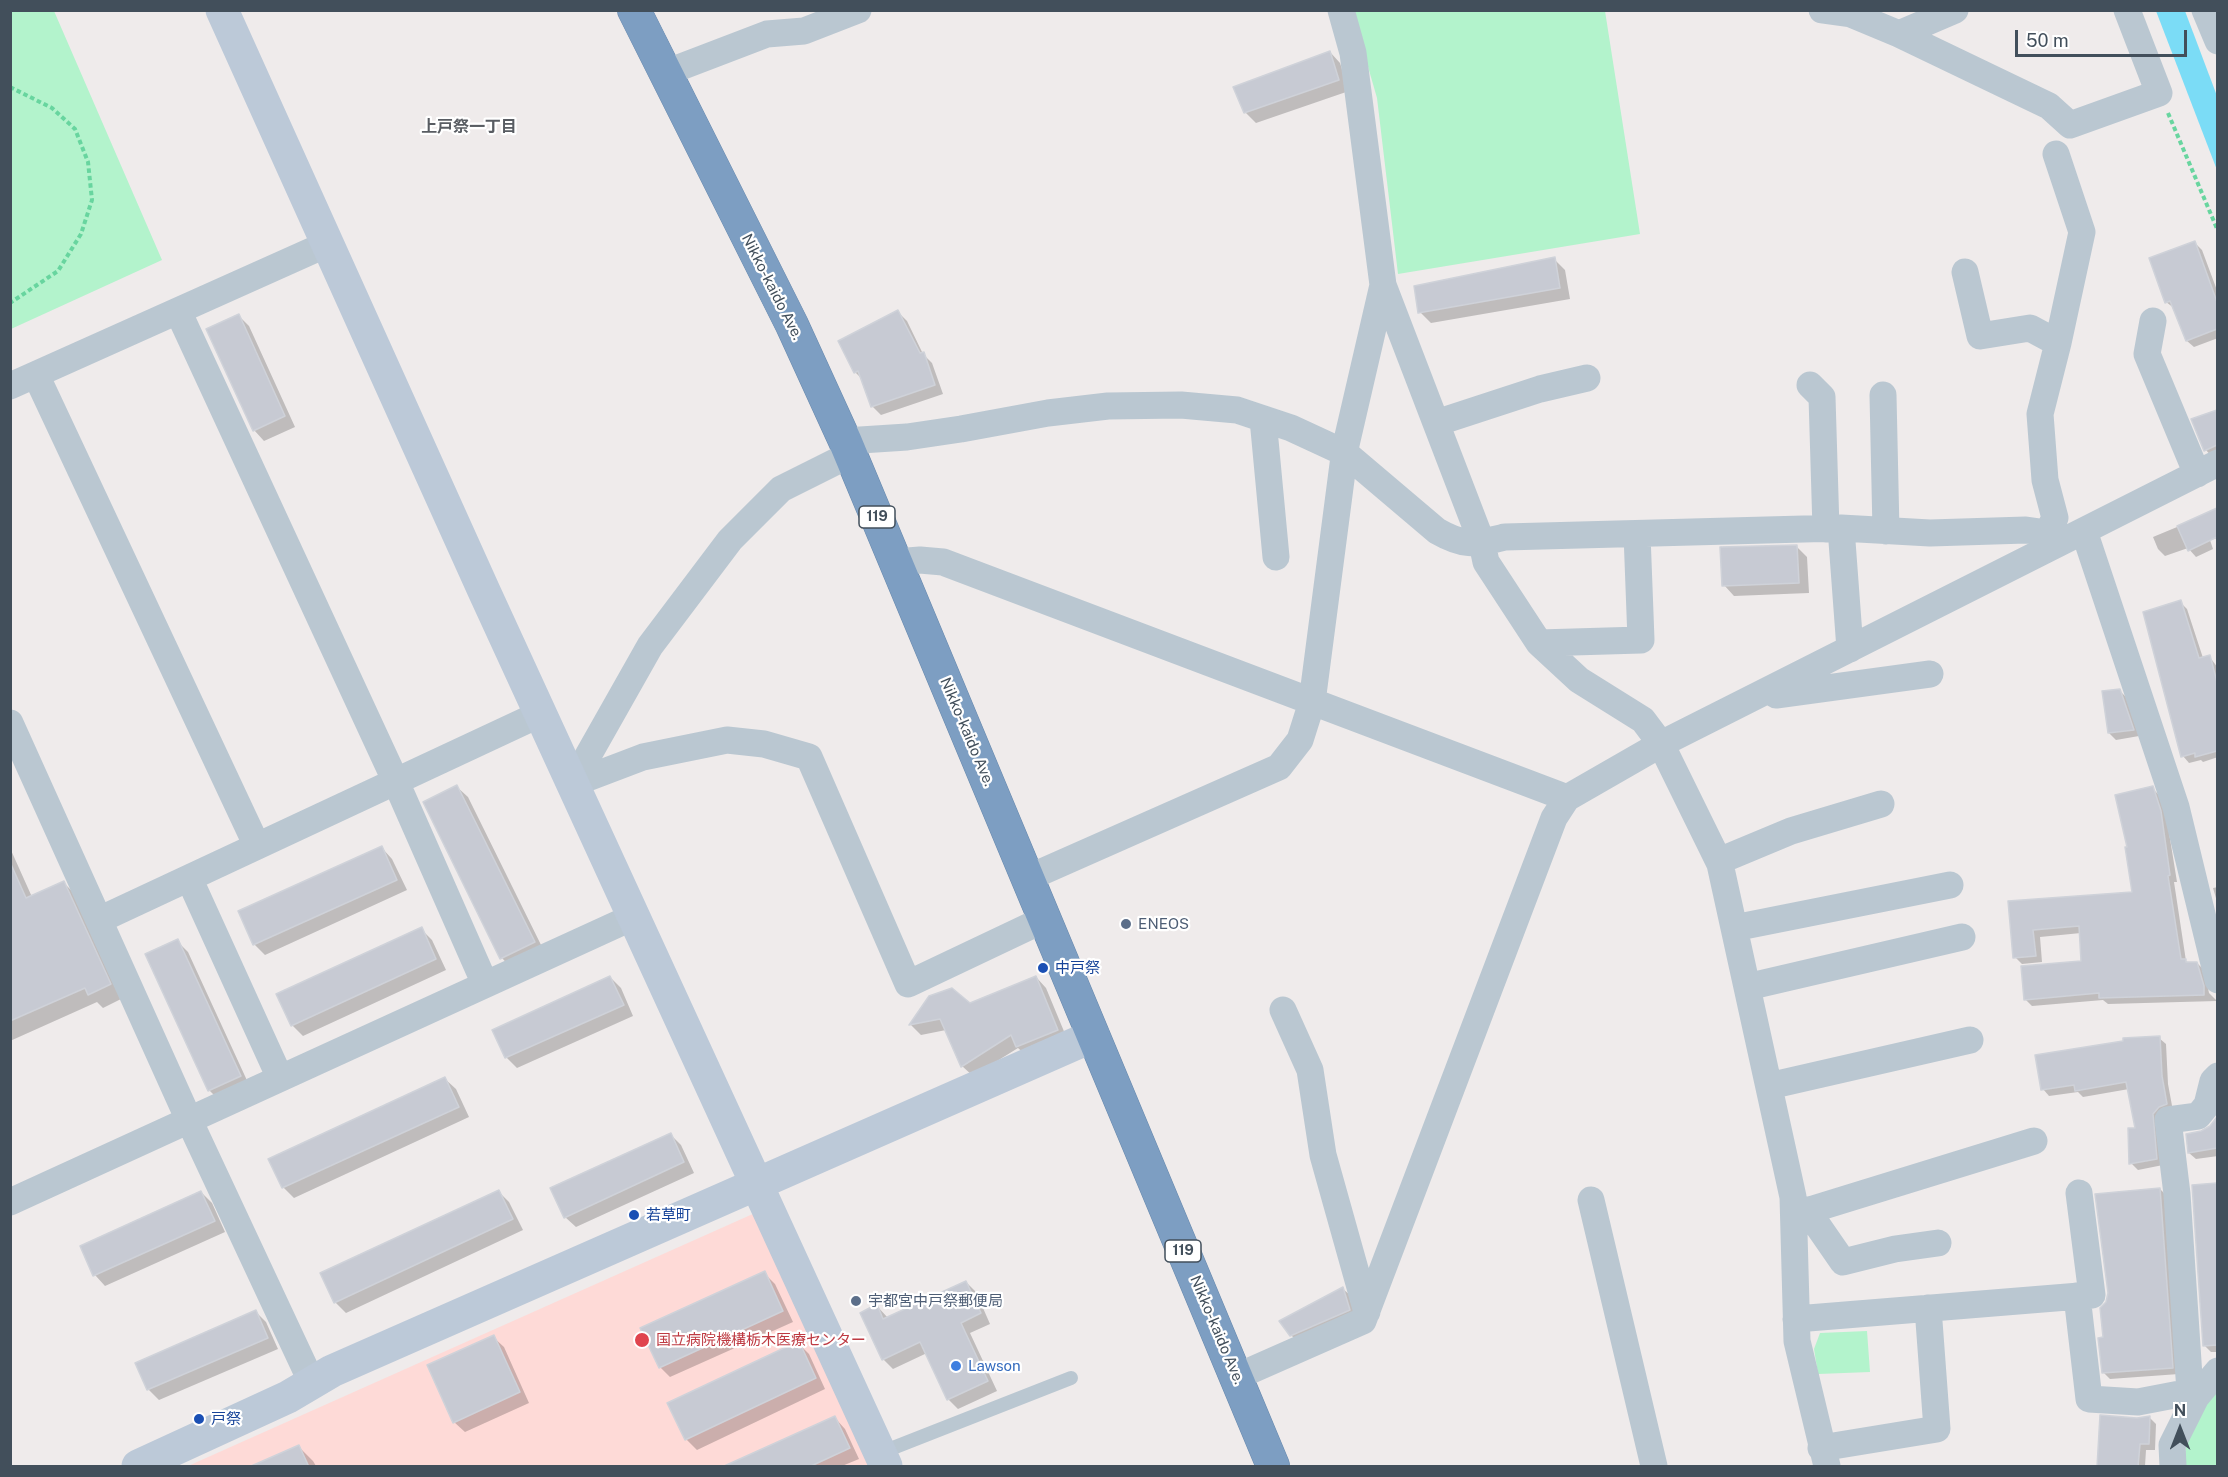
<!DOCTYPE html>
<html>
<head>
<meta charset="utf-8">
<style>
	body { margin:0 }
	#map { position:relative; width:2228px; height:1477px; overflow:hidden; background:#efebeb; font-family:"Public Sans",sans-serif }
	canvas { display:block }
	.frame { position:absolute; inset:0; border:12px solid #424f5b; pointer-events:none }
	.north { position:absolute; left:2150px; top:1399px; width:60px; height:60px; -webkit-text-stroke:4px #fff; paint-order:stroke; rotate:0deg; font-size:16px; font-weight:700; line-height:24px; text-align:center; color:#424f5b }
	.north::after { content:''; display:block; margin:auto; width:21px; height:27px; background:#424f5b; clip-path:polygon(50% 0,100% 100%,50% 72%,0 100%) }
	.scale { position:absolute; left:2015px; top:30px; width:172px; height:27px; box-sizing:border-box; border:3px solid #424f5b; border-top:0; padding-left:8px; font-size:18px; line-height:21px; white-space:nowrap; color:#424f5b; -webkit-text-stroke:4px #fff; paint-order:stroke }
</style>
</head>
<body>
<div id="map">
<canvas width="2228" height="1477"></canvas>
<div class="frame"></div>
<div class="north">N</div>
<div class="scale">50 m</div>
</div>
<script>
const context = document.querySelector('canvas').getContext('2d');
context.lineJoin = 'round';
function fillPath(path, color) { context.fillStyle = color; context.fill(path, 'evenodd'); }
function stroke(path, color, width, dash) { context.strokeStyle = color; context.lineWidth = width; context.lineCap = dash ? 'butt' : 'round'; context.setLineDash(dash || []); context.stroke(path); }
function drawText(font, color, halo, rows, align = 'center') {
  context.font = font + ' "Public Sans","Noto Sans JP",sans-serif'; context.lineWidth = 4.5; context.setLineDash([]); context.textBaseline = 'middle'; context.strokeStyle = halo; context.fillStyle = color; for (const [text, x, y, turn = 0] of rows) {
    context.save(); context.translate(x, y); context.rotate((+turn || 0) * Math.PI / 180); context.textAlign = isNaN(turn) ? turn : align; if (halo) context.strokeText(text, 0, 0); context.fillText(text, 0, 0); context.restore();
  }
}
const medical = new Path2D(`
	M755 1213 870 1466H188Z`);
const green = new Path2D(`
	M10 11H54L162 260 11 329Z
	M1352 11H1605L1640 234 1398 274 1377 98Z
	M1867 1331 1870 1372 1818 1374 1814 1349 1820 1333Z
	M2217 1383V1466H2184L2187 1434Z`);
const water = new Path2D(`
	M2156 11H2185L2217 96V170Z`);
const shadow = new Path2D(`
	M1330 52 1340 63 1349 91 1256 123 1245 112Z
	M2195 243 2202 250 2218 293V338L2194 347 2187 341 2174 308 2166 302Z
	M1554 259 1565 270 1570 299 1431 323 1420 312Z
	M898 312 907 321 923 354 932 363 943 394 881 415 872 406 862 379 855 372Z
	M239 316 249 326 295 427 264 441 254 430Z
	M2218 411V454L2212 457 2206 450 2193 420Z
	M2218 510V538L2210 540 2213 549 2196 557 2188 548 2165 556 2158 549 2153 537Z
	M1796 546 1807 557 1809 593 1734 596 1724 585Z
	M2180 602 2187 609 2203 658 2209 656 2218 668V757L2203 762 2201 760 2189 763 2183 756Z
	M2119 690 2126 697 2139 736 2116 740 2109 733Z
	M457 787 468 797 545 953 512 969 502 958 425 802Z
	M2152 788 2159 795 2167 820 2177 882H2174L2186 961 2189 963H2197L2204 970 2209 993 2217 1001 2108 1004 2103 1000 2032 1006 2025 999 2083 962 2081 933 2040 937 2042 962 2022 964 2015 957 2010 902 2134 893Z
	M10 848 32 897 63 882 77 896 123 998 103 1008 97 1002 10 1041Z
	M382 848 392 859 407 890 265 955 254 944Z
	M2218 887V905L2213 888Z
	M421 929 432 940 446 970 303 1036 292 1025Z
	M177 941 188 952 250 1087 220 1101 209 1090 147 954Z
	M610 977 621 988 633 1016 517 1068 506 1057Z
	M1036 977 1046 988 1068 1041 1028 1057 1018 1048 973 1076 962 1066 946 1030 921 1035 911 1025 930 998 969 1004Z
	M2159 1038 2166 1044 2168 1084 2173 1111 2163 1165 2138 1170 2131 1163 2137 1129 2129 1089 2083 1097 2078 1092 2049 1096 2043 1089 2125 1043Z
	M445 1079 456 1089 469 1117 294 1198 283 1187Z
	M2218 1119V1156L2196 1159 2189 1153Z
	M670 1134 681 1145 694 1173 576 1227 565 1217Z
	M2218 1184V1352H2211L2204 1345 2193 1186Z
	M2160 1189 2167 1196 2179 1374 2110 1379 2103 1372 2108 1303Z
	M201 1192 212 1203 225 1232 105 1286 95 1275Z
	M499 1192 509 1202 523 1230 346 1313 335 1302Z
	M764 1273 775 1284 793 1322 670 1377 660 1367Z
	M966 1282 976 1292 990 1324 970 1333 997 1391 958 1409 948 1399 927 1353 893 1369 883 1359 877 1306 888 1318Z
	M1343 1289 1350 1295 1356 1316 1298 1342 1291 1335Z
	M256 1312 266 1322 278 1349 159 1400 148 1389Z
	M493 1337 504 1347 529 1403 465 1432 454 1422Z
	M798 1343 809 1354 825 1389 697 1450 686 1439Z
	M2149 1417 2156 1424 2155 1450H2146L2145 1466H2098L2137 1419Z
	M835 1418 845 1429 859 1459 842 1466H726Z
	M299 1447 313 1461 316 1466H253Z`);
const building = new Path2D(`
	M1330 51 1339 80 1244 113 1233 87Z
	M2195 241 2217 302V329L2186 341 2170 301 2165 303 2149 258Z
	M1555 257 1560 288 1418 313 1414 286Z
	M898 310 920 353 924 352 935 385 871 407 858 371 854 373 838 341Z
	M239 314 285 416 253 431 206 329Z
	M2217 410V445L2204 451 2191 419Z
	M2217 508V537L2188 551 2177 526Z
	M1797 545 1799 583 1722 586 1720 547Z
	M2181 600 2199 658 2210 655 2217 682V751L2195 757V753L2181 757 2143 612Z
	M2120 689 2134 730 2108 733 2102 691Z
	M457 785 535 942 500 959 423 802Z
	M2153 786 2161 811 2170 875 2168 876 2181 959H2186V962H2197L2204 986V995L2099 998V993L2024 1000 2021 966 2081 961 2079 926 2033 930 2036 956 2013 958 2008 901 2132 892 2125 847H2127L2115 795Z
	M382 846 397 880 253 945 238 911Z
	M10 862 26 898 64 881 111 984 88 995 85 988 10 1021Z
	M422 927 436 959 291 1026 276 994Z
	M178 939 241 1076 208 1091 145 954Z
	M610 976 624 1005 505 1058 492 1030Z
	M1036 976 1058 1030 1016 1047 1011 1035 961 1067 940 1019 909 1025 929 996 952 988 970 1003Z
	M2160 1036 2162 1076 2167 1104 2159 1107 2153 1114 2157 1159 2129 1164 2128 1128H2135L2126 1082 2075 1091 2074 1085 2041 1090 2035 1055 2123 1041V1038Z
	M445 1077 459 1107 282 1188 268 1159Z
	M2217 1117V1148L2188 1153 2186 1134 2201 1131 2210 1126Z
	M671 1133 684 1162 564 1218 550 1188Z
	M2217 1183V1345L2203 1346 2192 1185Z
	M2160 1188 2173 1368 2102 1373 2098 1338 2103 1337 2100 1308 2106 1302 2108 1293 2095 1194Z
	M499 1190 513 1219 334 1303 320 1273Z
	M201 1191 215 1221 93 1276 80 1246Z
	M765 1271 783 1311 659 1368 640 1328Z
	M966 1281 981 1313 961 1323 988 1381 947 1400 920 1342 882 1360 860 1313 877 1304 883 1319Z
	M1343 1287 1350 1310 1290 1336 1279 1321Z
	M256 1310 268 1338 147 1390 135 1363Z
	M494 1335 520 1392 453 1423 427 1365Z
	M799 1341 816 1378 685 1440 667 1403Z
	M2100 1415 2137 1418 2150 1416 2149 1444H2140L2138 1467H2097Z
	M835 1416 850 1448 809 1467H722Z
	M299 1445 309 1467H249Z`);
const path = new Path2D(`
	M10 87 52 108 75 129 88 162 92 200 81 234 58 271 10 303
	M2168 113 2218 231`);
const lane = new Path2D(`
	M880 1453 1071 1378`);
const street = new Path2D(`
	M1341 10 1353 53 1383 285 1482 543 1486 562 1539 643 1579 680 1643 720 1661 744 1720 864 1793 1197 1797 1341 1827 1466
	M1822 10 1851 14
	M1850 10 1851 14 1899 34 1955 10
	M2205 10 2218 41
	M1899 34 2049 106 2070 125 2159 93 2127 10
	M665 73 767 34 804 31 858 10
	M2056 154 2082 232 2058 343
	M1965 272 1980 336 2030 328 2058 343 2040 414 2045 480 2055 518 2047 533
	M178 311 396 782 485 984
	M2153 321 2147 354 2197 474
	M36 375 257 846
	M1810 385 1822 397 1826 529
	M10 386 327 244
	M1883 395 1886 531
	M1263 419 1276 557
	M1436 423 1540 389 1587 378
	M845 441 907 437 961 429 1048 413 1108 406 1181 405 1237 410 1291 428 1345 453 1437 531C1465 547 1474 544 1505 537L1841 528 1930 533 2026 530 2047 533 2053 546
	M1841 528 1850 649
	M2084 531 2176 807 2218 980
	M896 562 920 560 943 562 1567 798 1661 744 2218 463
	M1539 643 1641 640 1637 534
	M1776 695 1930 674
	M10 723 189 1120 312 1383
	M572 784 643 757 727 740 764 744 809 757 908 984 1045 919
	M572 784 650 646 730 540 781 489 851 454
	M1719 861 1791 831 1881 804
	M189 878 280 1078
	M1028 878 1279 767 1300 740 1312 702 1345 449 1383 285
	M99 920 540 714
	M1734 928 1950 885
	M1747 987 1962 937
	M1283 1010 1310 1070 1323 1155 1367 1312
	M1769 1086 1970 1040
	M1591 1200 1654 1466
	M10 1202 633 917
	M1807 1210 1843 1262 1895 1249 1938 1243
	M1794 1215 2034 1141
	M2077 1296 2089 1399 2138 1402 2190 1392
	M1796 1319 2092 1295 2079 1193
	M1236 1377 1363 1321 1554 818 1567 798
	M2196 1397 2190 1392 2177 1194 2168 1120 2198 1116 2207 1105 2213 1081 2218 1076
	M1821 1448 1937 1429 1928 1308
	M2173 1466 2172 1445 2196 1397 2218 1371`);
const secondary = new Path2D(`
	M222 10 484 591 886 1466
	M138 1466 288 1397 332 1371 1093 1036`);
const highway = new Path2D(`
	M634 10 792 325 845 441 1273 1466`);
const markers = [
	[1126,924,6,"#5c6f8a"],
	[1043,968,6,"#1a4fb4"],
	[634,1215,6,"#1a4fb4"],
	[856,1301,6,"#5c6f8a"],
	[642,1340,8,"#e0444e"],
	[956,1366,6,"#3f7fe0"],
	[199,1419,6,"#1a4fb4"]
];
const shields = [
	[877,517,36],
	[1183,1251,36]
];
const shieldNames = [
	["119",877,517],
	["119",1183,1251]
];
const streetNames = [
	["Nikko-kaido Ave.",772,287,63],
	["Nikko-kaido Ave.",967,732,67],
	["Nikko-kaido Ave.",1217,1330,67]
];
const serviceNames = [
	["ENEOS",1138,924],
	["宇都宮中戸祭郵便局",868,1301]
];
const transitNames = [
	["中戸祭",1055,968],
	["若草町",646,1215],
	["戸祭",211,1419]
];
const healthNames = [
	["国立病院機構栃木医療センター",656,1340]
];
const shopNames = [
	["Lawson",968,1366]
];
const neighbourhoodNames = [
	["上戸祭一丁目",469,127]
];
fillPath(medical, '#fedad7');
fillPath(green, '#b3f3cc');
fillPath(water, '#7bdcf6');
fillPath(shadow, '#0003');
fillPath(building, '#c7cad3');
stroke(building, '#cfd2d9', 1.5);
stroke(highway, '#6889ad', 34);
stroke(path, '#68d59f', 4, [4.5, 3]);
stroke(lane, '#bac7d1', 14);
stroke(street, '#bac7d1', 27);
stroke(secondary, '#bcc9d8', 33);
stroke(highway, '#7d9ec2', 33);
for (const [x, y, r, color] of markers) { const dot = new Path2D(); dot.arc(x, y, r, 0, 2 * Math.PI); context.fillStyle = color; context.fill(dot); stroke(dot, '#fff', 2); }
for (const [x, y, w] of shields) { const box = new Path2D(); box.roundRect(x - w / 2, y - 11, w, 22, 4.5); context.fillStyle = '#fff'; context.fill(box); stroke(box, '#424f5b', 1.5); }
drawText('bold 14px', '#424f5b', null, shieldNames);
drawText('15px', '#424f5b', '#fff', streetNames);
drawText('15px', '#4e5e75', '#fff', serviceNames, 'left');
drawText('15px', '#164399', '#fff', transitNames, 'left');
drawText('15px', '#be3a42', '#fff', healthNames, 'left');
drawText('15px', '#366cbe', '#fff', shopNames, 'left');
drawText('bold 16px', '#585c62', '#fff', neighbourhoodNames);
</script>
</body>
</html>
